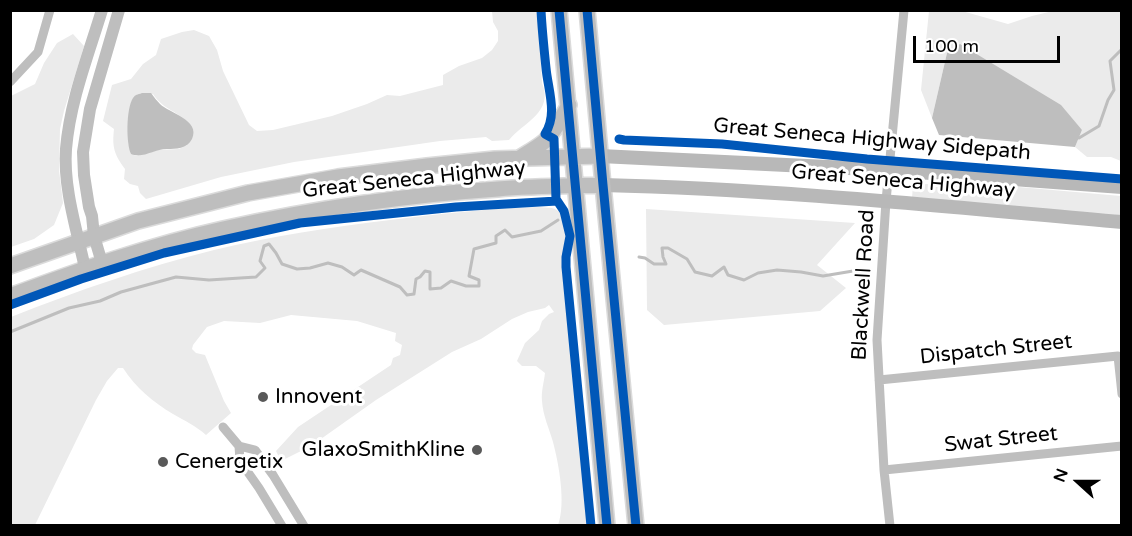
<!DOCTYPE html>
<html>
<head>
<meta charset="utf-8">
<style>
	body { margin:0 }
	#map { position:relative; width:1132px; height:536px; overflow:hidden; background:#fff; font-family:"Varela Round",sans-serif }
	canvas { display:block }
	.frame { position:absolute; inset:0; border:12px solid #000; pointer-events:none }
	.north { position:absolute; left:1048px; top:452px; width:60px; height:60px; -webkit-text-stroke:4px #fff; paint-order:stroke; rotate:291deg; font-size:16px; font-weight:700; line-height:24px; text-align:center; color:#000 }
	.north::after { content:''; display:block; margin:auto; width:21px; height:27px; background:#000; clip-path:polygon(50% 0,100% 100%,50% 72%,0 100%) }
	.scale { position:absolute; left:913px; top:36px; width:147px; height:27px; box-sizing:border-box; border:3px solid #000; border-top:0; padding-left:8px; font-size:18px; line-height:21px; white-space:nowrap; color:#000; -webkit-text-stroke:4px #fff; paint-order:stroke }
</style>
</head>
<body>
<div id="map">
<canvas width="1132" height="536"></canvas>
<div class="frame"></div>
<div class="north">N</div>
<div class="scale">100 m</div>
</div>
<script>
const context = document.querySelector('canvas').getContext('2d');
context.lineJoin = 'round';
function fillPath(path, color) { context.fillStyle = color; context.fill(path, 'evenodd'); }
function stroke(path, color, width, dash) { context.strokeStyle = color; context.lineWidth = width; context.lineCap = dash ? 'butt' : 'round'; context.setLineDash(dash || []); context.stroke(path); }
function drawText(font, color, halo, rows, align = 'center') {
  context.font = font + ' "Varela Round",sans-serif'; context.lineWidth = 6; context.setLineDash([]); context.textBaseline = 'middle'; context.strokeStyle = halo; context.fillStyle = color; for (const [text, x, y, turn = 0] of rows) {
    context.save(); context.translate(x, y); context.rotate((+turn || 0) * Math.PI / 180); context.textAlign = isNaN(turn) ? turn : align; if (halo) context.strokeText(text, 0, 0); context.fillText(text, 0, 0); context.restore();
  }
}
const green = new Path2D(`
	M492 11H538L542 83C554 112 524 122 509 140L492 141 486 137 440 141 294 162 221 177 146 199 140 193 138 186 130 184 124 179 125 169C114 154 112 147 114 129L103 121 112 85 131 79 143 64 156 55 161 39 182 32 194 30 209 36 217 50 223 71 249 125 257 131 273 130 332 116 367 104 387 95 400 96 443 85V75L459 66 482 58 492 50 498 41V31L493 22ZM153 94C163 109 173 109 185 120L187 145 179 149 158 150 137 156 131 154 128 141 131 104Z
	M929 11H962L1008 24 1032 16 1053 11H1121V161L1111 157H1087L1075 147 1082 130 947 53 932 118 921 90Z
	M73 34 84 46 64 111 60 129 59 170 63 203 54 225 34 239 11 247V96L35 84 44 63 57 43Z
	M913 183 950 186H1007L1121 196V217L912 199Z
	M540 207C545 208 551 207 555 209 574 218 563 246 562 261L587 525H558C566 503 559 465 553 442 549 428 543 416 542 401 541 392 544 382 545 373L536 366H522L517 361 525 343 539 330 542 321 549 314 554 312 549 305 545 308 528 312 512 319 481 339 452 352 376 400 311 446 283 460 279 457 276 451 298 427 391 365 393 358 400 355 402 345 395 341 396 333 357 321 291 315 260 323 224 321 207 327 193 345 192 349 196 353 205 355 224 401 231 413 206 435C196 426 185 421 173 414 153 402 136 388 123 368H118L107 381 96 400 35 525H11V317C77 291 145 267 214 250 272 236 331 227 390 220 440 214 490 208 540 207Z
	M646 209 855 223 817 265 846 288 820 311 664 325 647 310Z`);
const water = new Path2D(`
	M960 44 1061 105 1082 130 1075 147 939 135 932 118 947 53Z
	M142 93H151C154 97 157 101 160 104 169 113 201 120 192 139 187 149 176 149 167 149 154 149 143 159 131 154 126 143 126 109 133 98 136 94 137 95 142 93Z`);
const stream = new Path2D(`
	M1079 138 1099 126 1108 100 1114 90 1110 61 1122 49
	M639 257 645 258 654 264H666L663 257 662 248H668L687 259 695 272 712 276 724 267 728 275 744 280 758 273 777 270 801 272 823 276 853 271
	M10 332 69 308 100 301 121 292 176 277 209 280 256 277 265 268 260 261 264 246 269 244 276 253 282 264 297 269 310 268 328 263 342 267 354 275 361 270 400 287 407 295 414 294 416 279 420 277 425 271 430 272V289L441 288 451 281 466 286H479V280L469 276 474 249 496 243V236L505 230 512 237 541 231 558 220`);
const minor = new Path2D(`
	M10 82 38 52 50 10
	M879 380 1118 356 1122 394
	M223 427 239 446 255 450 273 475 304 526
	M239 446 240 461 259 488 282 526
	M884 470 1122 446
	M890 526 884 470 877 340 886 201 904 10`);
const tertiary = new Path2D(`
	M102 263 94 236 92 216 89 207 84 175 83 152 90 109 119 10
	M85 268C77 231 63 187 66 149 70 101 88 56 102 10`);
const secondary = new Path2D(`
	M600 156 890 170 1122 187
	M603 185C776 189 949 207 1122 222`);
const primary = new Path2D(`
	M559 10 607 526
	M587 10 603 185 636 526
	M521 157C529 152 538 147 545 141 555 131 562 117 569 105
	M10 266 138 221 248 193 338 177 427 166 495 159 600 156
	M10 296C80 270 151 245 223 229 313 209 406 195 498 189 533 186 568 186 603 185`);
const cycleway = new Path2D(`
	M541 10C542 30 544 49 546 68 548 90 558 114 545 134L554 139 556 199 564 211 570 236 566 257V267L591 526
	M559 10 607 526
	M587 10 603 185 636 526
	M619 139 624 140 722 144 867 159 1122 179
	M10 305 81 279 164 253 300 223 456 207 557 201`);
const markers = [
	[263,397,6,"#595959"],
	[477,450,6,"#595959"],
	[163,462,6,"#595959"]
];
const streetNames = [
	["Great Seneca Highway Sidepath",872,140,5],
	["Great Seneca Highway",414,180,-6],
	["Great Seneca Highway",903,182,5],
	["Blackwell Road",864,285,-87],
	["Dispatch Street",996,350,-6],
	["Swat Street",1001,440,-6]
];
const poiNames = [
	["Innovent",275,397],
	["GlaxoSmithKline",465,450,"right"],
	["Cenergetix",175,462]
];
fillPath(green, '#ebebeb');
fillPath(water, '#bebebe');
stroke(stream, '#bebebe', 3);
stroke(primary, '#dbdbdb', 18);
stroke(minor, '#bebebe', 9);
stroke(tertiary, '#bebebe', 12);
stroke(secondary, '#b8b8b8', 14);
stroke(primary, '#bebebe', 15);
stroke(cycleway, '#0057b8', 9);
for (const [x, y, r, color] of markers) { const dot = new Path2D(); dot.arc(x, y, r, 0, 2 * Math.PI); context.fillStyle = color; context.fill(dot); stroke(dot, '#fff', 2); }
drawText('21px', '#000', '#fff', streetNames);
drawText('21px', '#000', '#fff', poiNames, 'left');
</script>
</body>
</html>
